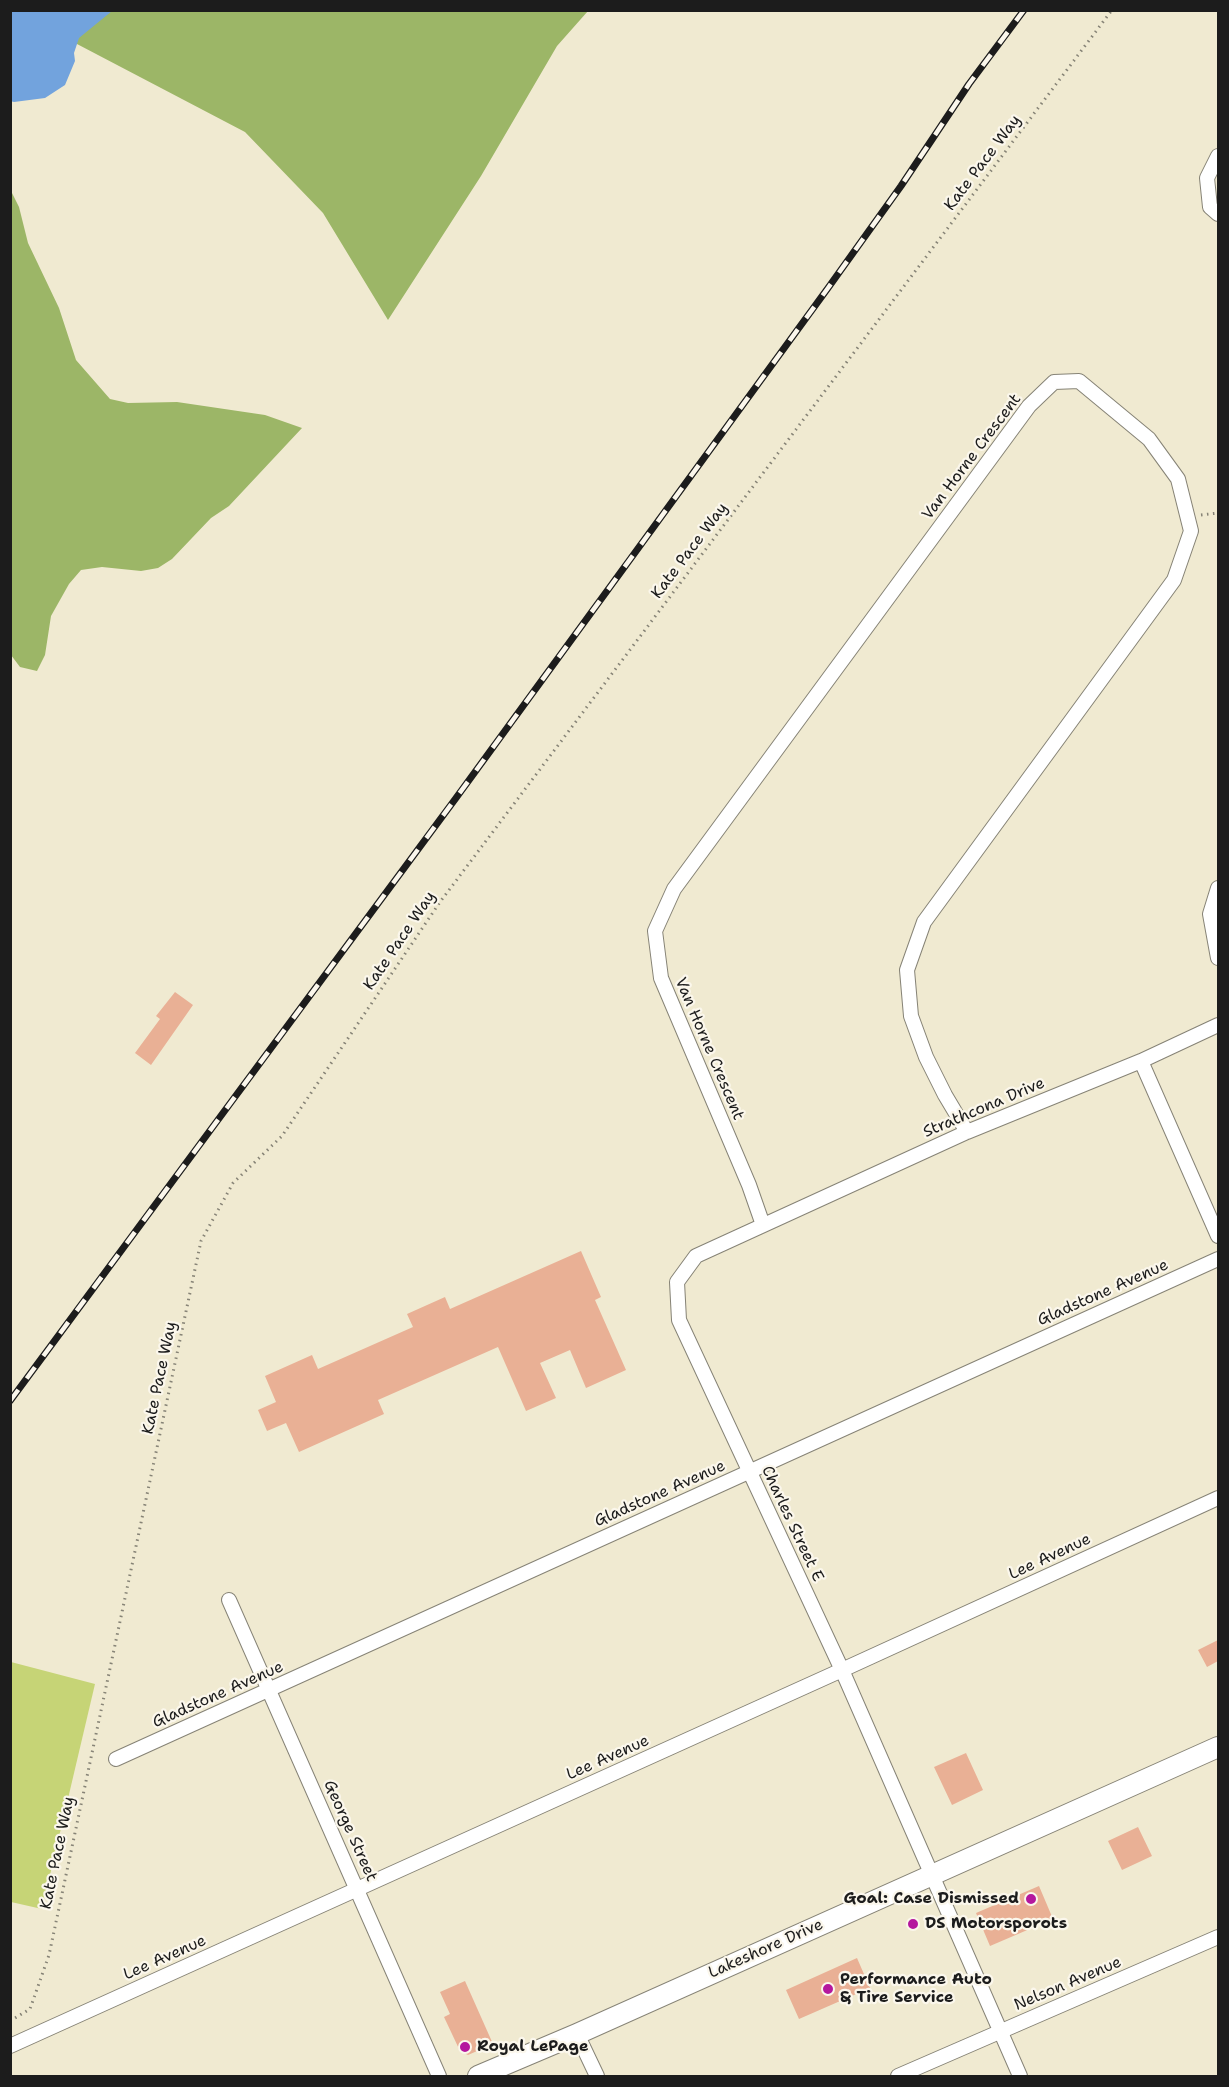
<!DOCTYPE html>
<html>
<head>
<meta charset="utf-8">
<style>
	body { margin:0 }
	#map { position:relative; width:1229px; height:2087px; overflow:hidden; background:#f0ead1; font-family:"Shantell Sans",sans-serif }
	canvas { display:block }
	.frame { position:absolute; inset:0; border:12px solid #1c1c1c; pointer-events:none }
</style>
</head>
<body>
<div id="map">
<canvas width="1229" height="2087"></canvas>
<div class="frame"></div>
</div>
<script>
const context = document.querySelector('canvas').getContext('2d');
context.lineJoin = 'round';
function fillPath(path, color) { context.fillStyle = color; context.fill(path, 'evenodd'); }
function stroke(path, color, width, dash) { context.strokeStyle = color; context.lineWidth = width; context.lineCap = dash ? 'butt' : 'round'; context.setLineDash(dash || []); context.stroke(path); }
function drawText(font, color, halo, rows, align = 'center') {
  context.font = font + ' "Shantell Sans",sans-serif'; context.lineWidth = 4.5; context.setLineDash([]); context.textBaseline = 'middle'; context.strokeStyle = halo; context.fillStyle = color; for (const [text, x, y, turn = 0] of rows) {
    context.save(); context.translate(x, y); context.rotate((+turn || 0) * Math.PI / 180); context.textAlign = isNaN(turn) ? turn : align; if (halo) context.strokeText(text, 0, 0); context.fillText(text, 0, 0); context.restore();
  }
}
const green = new Path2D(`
	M11 1662 95 1684 42 1909 11 1902Z`);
const forest = new Path2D(`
	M14 11H588L557 46 481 176 388 320 323 213 245 132Z
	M10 189 19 207 28 243 59 308 76 360 110 399 128 403 177 402 265 415 302 428 229 506 211 518 172 559 158 568 141 571 102 567 81 570 69 584 51 616 45 655 37 671 20 667 11 655Z`);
const water = new Path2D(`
	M10 11 11 10 112 11 79 38 74 53 75 61 65 85 45 98 14 102 10 101Z`);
const building = new Path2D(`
	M175 992 193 1005 151 1065 135 1053 160 1019 156 1016Z
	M581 1251 601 1297 595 1300 626 1370 586 1388 570 1350 540 1363 556 1398 526 1411 498 1347 378 1400 384 1414 299 1452 286 1423 267 1431 258 1410 276 1402 265 1376 312 1355 318 1369 413 1327 407 1314 445 1297 450 1309Z
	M1218 1640V1661L1207 1667 1198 1650Z
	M966 1753 983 1790 952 1805 934 1767Z
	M1138 1827 1152 1856 1122 1870 1108 1841Z
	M1039 1886 1053 1919 990 1946 976 1913Z
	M857 1958 870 1988 799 2019 786 1990Z
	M465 1981 493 2044 468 2055 460 2051 444 2017 450 2014 440 1992Z`);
const path = new Path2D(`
	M1201 515 1218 513
	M10 2021 30 2009 49 1955 201 1241 233 1183 282 1136 440 902 1112 10`);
const minor = new Path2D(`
	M1218 156 1207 178 1210 207 1218 214
	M1218 888 1210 914 1218 958
	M1141 1061 1218 1236
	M763 1225 749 1185 661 978 655 931 674 889 1029 406 1054 382 1079 381 1149 439 1178 479 1191 531 1174 580 924 922 907 970 911 1016 926 1057 945 1095 967 1132
	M229 1600 439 2076
	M116 1759 1218 1259
	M577 2034 597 2076
	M10 2046 842 1670 1218 1498
	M898 2076 1218 1937
	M1020 2076 842 1670 679 1320 677 1282 696 1256 967 1132 1141 1061 1218 1025`);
const secondary = new Path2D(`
	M478 2076 577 2034 1218 1747`);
const rail = new Path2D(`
	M10 1401 456 798 828 288 901 186 969 84 1024 10`);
const markers = [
	[1031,1899,6,"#b5179e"],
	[913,1924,6,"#b5179e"],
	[828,1989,6,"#b5179e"],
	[465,2047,6,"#b5179e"]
];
const streetNames = [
	["Kate Pace Way",983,163,-53],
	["Van Horne Crescent",972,457,-53],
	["Kate Pace Way",690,551,-53],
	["Kate Pace Way",400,941,-56],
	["Van Horne Crescent",709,1049,67],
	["Strathcona Drive",984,1108,-23],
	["Gladstone Avenue",1103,1293,-24],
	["Kate Pace Way",160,1378,-78],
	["Gladstone Avenue",660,1494,-24],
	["Charles Street E",792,1524,65],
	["Lee Avenue",1050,1557,-25],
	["Gladstone Avenue",218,1695,-24],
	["Lee Avenue",608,1758,-24],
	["George Street",350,1831,66],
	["Kate Pace Way",58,1853,-78],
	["Lakeshore Drive",766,1949,-24],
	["Lee Avenue",165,1958,-24],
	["Nelson Avenue",1068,1984,-23]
];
const poiNames = [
	["Goal: Case Dismissed",1019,1899,"right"],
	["DS Motorsporots",925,1924],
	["Performance Auto",840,1980],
	["& Tire Service",840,1998],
	["Royal LePage",477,2047]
];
fillPath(green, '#c6d476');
fillPath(forest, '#9cb667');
fillPath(water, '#72a3dd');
fillPath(building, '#e9b095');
stroke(minor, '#868376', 16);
stroke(secondary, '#868376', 22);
stroke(path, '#868376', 3, [1.5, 4.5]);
stroke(minor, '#fff', 14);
stroke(secondary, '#fff', 20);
stroke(rail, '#1c1c1c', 7);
stroke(rail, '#fbf7ec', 4.5, [14]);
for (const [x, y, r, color] of markers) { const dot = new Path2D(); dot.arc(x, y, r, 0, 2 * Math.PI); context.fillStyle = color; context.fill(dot); stroke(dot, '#fbf7ec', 2); }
drawText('16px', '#1c1c1c', '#fbf7ec', streetNames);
drawText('bold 16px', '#1c1c1c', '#fbf7ec', poiNames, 'left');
</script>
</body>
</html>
